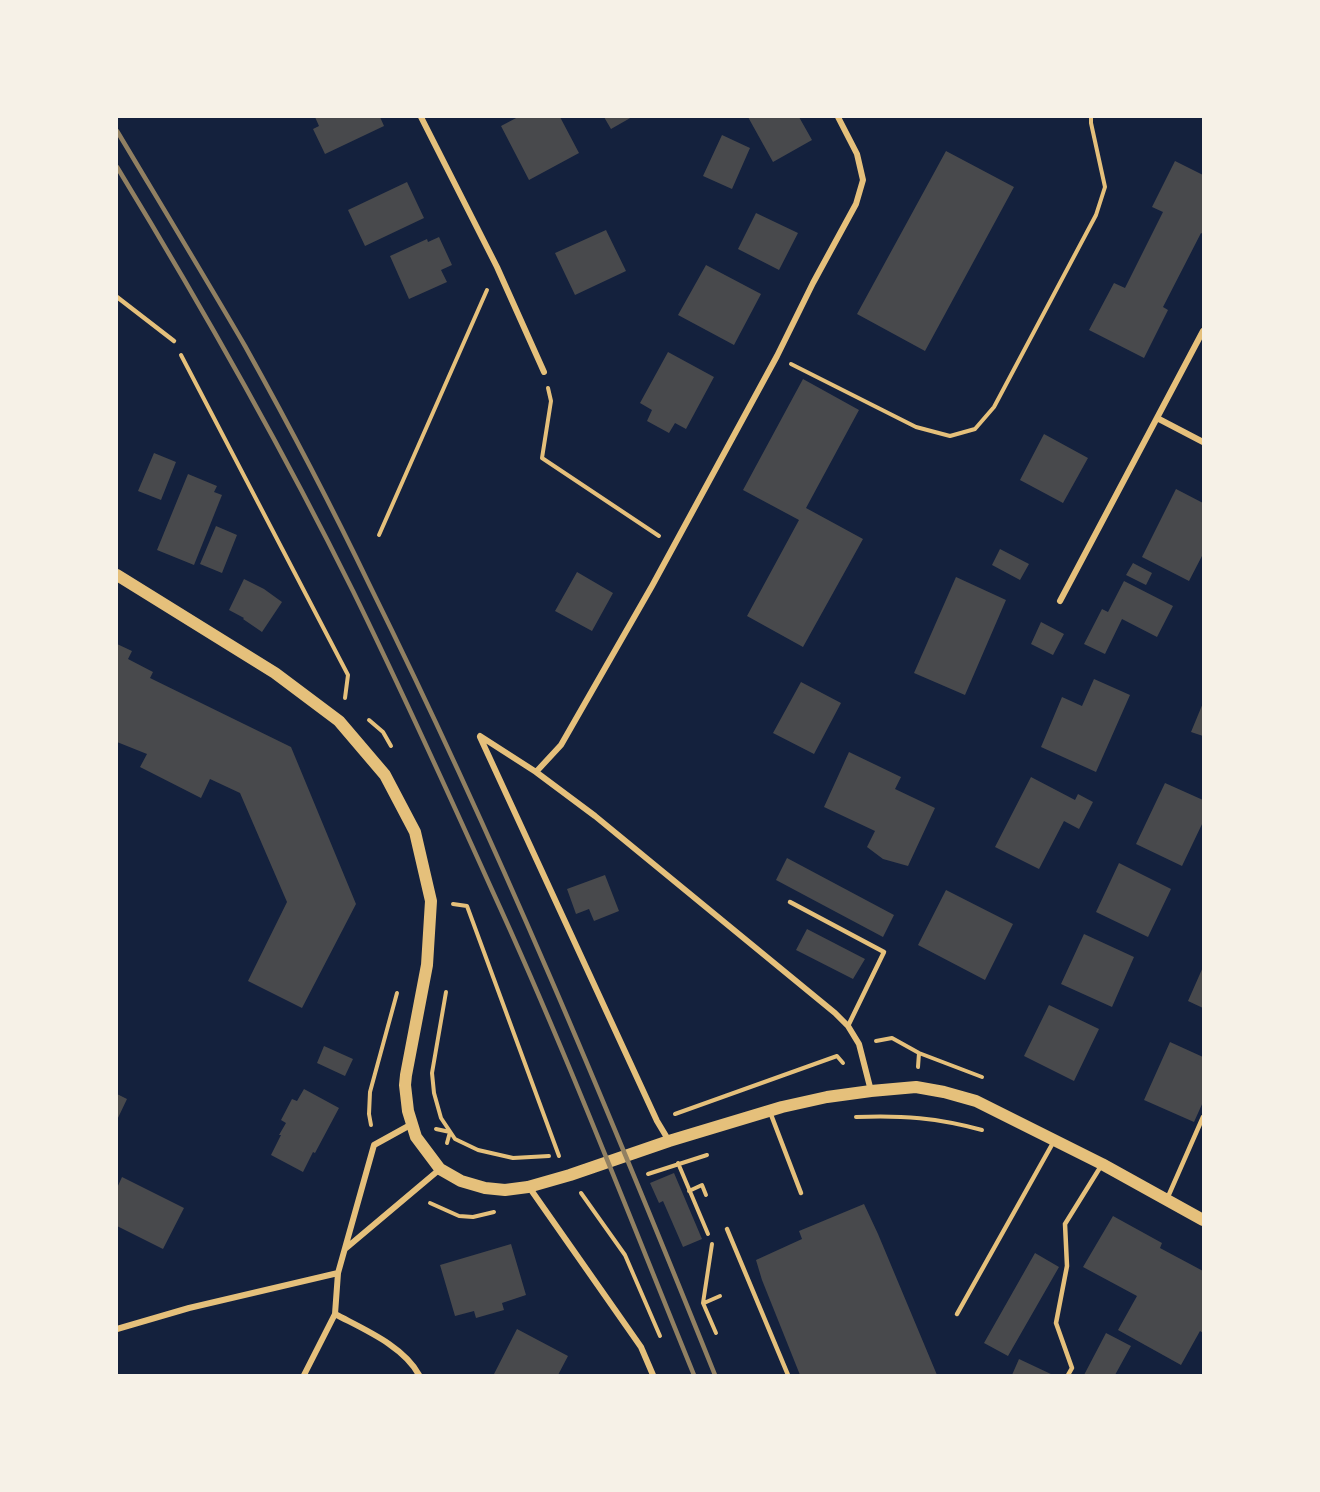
<!DOCTYPE html>
<html>
<head>
<meta charset="utf-8">
<style>
	body { margin:0 }
	#map { position:relative; width:1320px; height:1492px; overflow:hidden; background:#14213d; font-family:"Fira Sans Condensed",sans-serif }
	canvas { display:block }
	.frame { position:absolute; inset:0; border:118px solid #f6f1e7; pointer-events:none }
</style>
</head>
<body>
<div id="map">
<canvas width="1320" height="1492"></canvas>
<div class="frame"></div>
</div>
<script>
const context = document.querySelector('canvas').getContext('2d');
context.lineJoin = 'round';
function fillPath(path, color) { context.fillStyle = color; context.fill(path, 'evenodd'); }
function stroke(path, color, width, dash) { context.strokeStyle = color; context.lineWidth = width; context.lineCap = dash ? 'butt' : 'round'; context.setLineDash(dash || []); context.stroke(path); }
const building = new Path2D(`
	M315 117H380L384 126 325 154 313 129 319 126Z
	M518 117H560L579 153 529 180 501 126Z
	M604 117H632L611 129Z
	M748 117H799L812 140 773 162Z
	M722 135 750 148 732 189 703 176Z
	M946 151 1014 187 925 351 857 314Z
	M1175 161 1203 175V234L1201 233 1163 307 1168 310 1144 358 1089 330 1114 283 1125 288 1163 212 1152 207Z
	M407 182 424 218 365 246 348 210Z
	M756 213 798 233 779 270 738 249Z
	M606 230 626 271 575 295 555 253Z
	M439 237 452 265 441 270 447 282 409 299 390 256 427 239 428 242Z
	M706 265 761 294 734 345 678 315Z
	M668 352 714 377 686 429 675 423 669 433 647 421 652 410 640 403Z
	M803 379 859 410 806 508 863 539 803 647 747 616 799 520 743 490Z
	M1044 434 1088 458 1063 503 1020 480Z
	M154 453 176 462 161 500 138 491Z
	M188 474 217 486 214 492 222 495 194 565 157 550Z
	M1176 489 1203 503V554L1189 581 1142 557Z
	M216 526 237 535 222 573 200 564Z
	M1000 549 1029 564 1020 580 992 565Z
	M1133 563 1152 573 1146 585 1126 575Z
	M577 572 613 593 592 631 555 611Z
	M956 577 1006 600 965 695 914 673Z
	M244 579 264 589 282 602 262 632 243 619 244 618 229 610Z
	M1124 581 1173 606 1157 637 1122 619 1105 654 1084 644 1102 609 1108 612Z
	M1041 622 1064 634 1053 655 1031 644Z
	M117 644 132 651 128 659 153 672 150 678 291 747 356 904 302 1008 248 981 287 902 240 793 210 779 201 798 140 767 147 754 117 742Z
	M1094 679 1130 695 1096 772 1041 747 1062 697 1082 706Z
	M801 682 841 703 814 754 773 733Z
	M1203 703V736L1191 732Z
	M849 752 901 777 895 789 935 808 908 866 883 859 867 847 875 831 824 807Z
	M1031 777 1075 800 1078 794 1093 802 1079 829 1064 821 1039 869 995 847Z
	M1165 783 1203 800V822L1182 866 1136 844Z
	M787 858 894 915 883 937 776 880Z
	M1119 863 1171 889 1148 937 1096 912Z
	M605 875 619 911 594 921 589 909 576 914 567 889Z
	M946 890 1013 924 985 980 918 945Z
	M807 929 865 959 853 979 796 950Z
	M1084 934 1134 957 1112 1007 1061 984Z
	M1203 967V1008L1188 1001Z
	M1049 1005 1099 1029 1074 1081 1024 1056Z
	M1170 1042 1203 1057V1102L1194 1122 1144 1100Z
	M324 1046 353 1059 345 1076 317 1063Z
	M304 1089 339 1108 315 1153 313 1152 303 1172 271 1155 281 1135H279L286 1123 281 1120 292 1099 297 1101Z
	M117 1094 127 1099 117 1120Z
	M674 1173 702 1239 683 1247 663 1201 659 1203 650 1183Z
	M122 1177 184 1208 163 1249 117 1226V1188Z
	M864 1204 878 1234 937 1375H800L762 1280 756 1260 802 1239 799 1231Z
	M1113 1216 1162 1243 1160 1248 1203 1271V1333L1200 1331 1181 1365 1118 1330 1137 1296 1083 1267Z
	M511 1244 526 1295 502 1303 504 1310 476 1318 474 1311 455 1316 440 1265Z
	M1035 1253 1059 1267 1008 1356 984 1343Z
	M517 1329 568 1356 558 1375H497L494 1374Z
	M1106 1333 1131 1346 1115 1375H1084Z
	M1019 1359 1053 1375H1012Z`);
const path = new Path2D(`
	M181 355 348 675 345 698
	M791 364 916 427 950 436 975 429 994 407 1096 215 1105 187 1091 123V117
	M548 388 551 401 542 458 659 536
	M379 535 487 290
	M369 720 383 732 391 746
	M453 904 467 906 559 1156
	M446 992 432 1073 434 1093 441 1118 455 1139 478 1150 513 1158 549 1156
	M876 1041 892 1038 919 1053 982 1077
	M918 1067 919 1053
	M675 1114 837 1056 843 1063
	M856 1117C902 1115 938 1118 982 1130
	M371 1125 369 1114 370 1092 397 993
	M436 1129 450 1132 447 1143
	M678 1163 708 1234
	M648 1174 707 1155
	M689 1191 702 1185 706 1195
	M581 1193 625 1255 660 1336
	M430 1203 459 1216 473 1217 494 1212
	M712 1244 703 1303 716 1333
	M704 1303 720 1296`);
const service = new Path2D(`
	M117 297 174 341
	M790 902 884 952 848 1026
	M770 1112 801 1193
	M1167 1199 1203 1117
	M727 1229 788 1375
	M957 1314 1054 1141
	M1068 1375 1072 1368 1056 1323 1067 1266 1065 1224 1101 1166`);
const minor = new Path2D(`
	M421 117 497 267 544 372
	M1157 418 1203 442
	M1060 601 1203 331
	M480 736 536 772 595 816 835 1013 848 1026 859 1044 871 1091
	M480 737 657 1121 669 1141
	M536 772 561 745 652 586 777 356 813 283 856 204 863 180 857 154 838 117
	M529 1187 641 1347 653 1375
	M345 1249 440 1169
	M338 1273 335 1314C363 1329 404 1346 419 1375
	M117 1329 189 1308 338 1273 374 1145 412 1124
	M304 1375 335 1314`);
const secondary = new Path2D(`
	M117 575 275 673 339 721 385 775 415 832 431 901 427 965 406 1075 405 1085 408 1111 416 1137 440 1169 461 1181 485 1188 505 1190 528 1187 570 1175 669 1141 782 1107 827 1097 871 1091 916 1087 944 1092 976 1101 1102 1164 1203 1220`);
const rail = new Path2D(`
	M117 131C160 203 203 274 245 346 289 425 331 505 370 586 498 844 608 1109 715 1375
	M117 167C201 305 281 446 353 591 401 689 447 790 492 890 565 1049 628 1213 694 1375`);
fillPath(building, '#48494c');
stroke(path, '#e5c07b', 4);
stroke(service, '#e5c07b', 4.5);
stroke(minor, '#e5c07b', 6);
stroke(secondary, '#e5c07b', 12);
stroke(rail, '#918062', 4.5);
</script>
</body>
</html>
